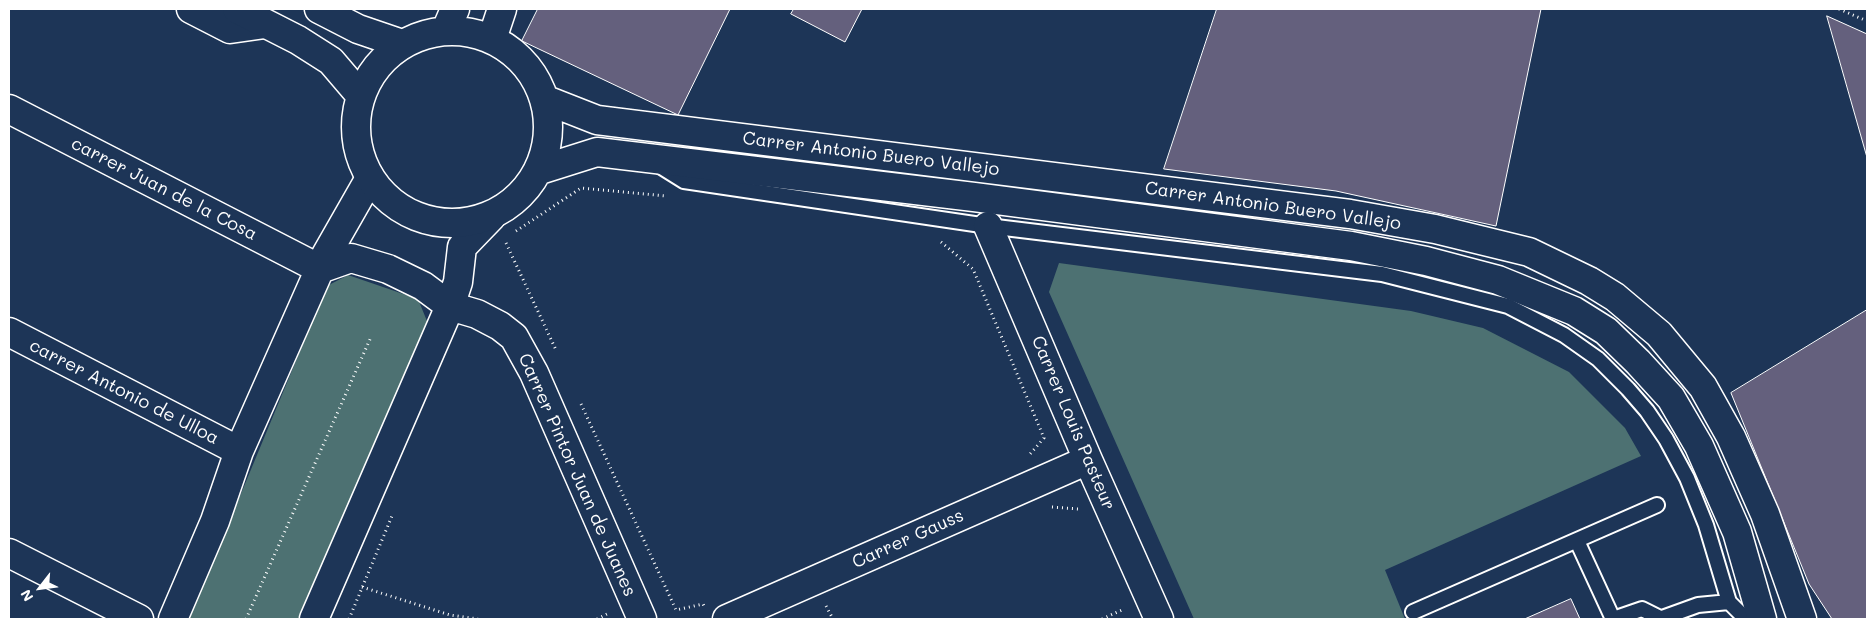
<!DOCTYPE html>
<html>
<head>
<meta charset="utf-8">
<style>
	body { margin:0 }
	#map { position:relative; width:1876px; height:628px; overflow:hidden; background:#1d3557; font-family:Mali,sans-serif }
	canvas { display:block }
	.frame { position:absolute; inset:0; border:10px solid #fff; pointer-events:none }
	.north { position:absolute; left:15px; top:563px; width:50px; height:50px; -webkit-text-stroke:4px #1d3557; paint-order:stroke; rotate:240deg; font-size:14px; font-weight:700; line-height:20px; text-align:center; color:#fff }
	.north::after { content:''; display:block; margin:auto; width:18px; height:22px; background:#fff; clip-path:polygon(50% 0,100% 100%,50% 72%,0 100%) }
</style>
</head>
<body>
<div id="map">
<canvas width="1876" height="628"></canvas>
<div class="frame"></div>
<div class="north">N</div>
</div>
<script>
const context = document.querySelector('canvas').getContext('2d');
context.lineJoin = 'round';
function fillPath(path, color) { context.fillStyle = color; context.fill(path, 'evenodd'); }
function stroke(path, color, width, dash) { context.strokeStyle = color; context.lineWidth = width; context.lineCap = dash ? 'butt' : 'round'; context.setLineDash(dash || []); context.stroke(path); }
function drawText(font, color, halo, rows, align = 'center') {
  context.font = font + ' Mali,sans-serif'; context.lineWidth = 4; context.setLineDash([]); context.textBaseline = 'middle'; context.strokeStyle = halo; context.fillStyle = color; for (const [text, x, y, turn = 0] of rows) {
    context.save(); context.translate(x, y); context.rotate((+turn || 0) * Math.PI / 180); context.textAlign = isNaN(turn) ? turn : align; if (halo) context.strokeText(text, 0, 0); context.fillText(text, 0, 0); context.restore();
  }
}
const green = new Path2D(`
	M1059 263 1411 311 1483 328 1569 372 1625 428 1641 456 1385 570 1405 619H1194L1049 292Z
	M348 275 418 299 429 326 300 619H189L327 286Z`);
const building = new Path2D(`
	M538 9H730L678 115 522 41Z
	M794 9H862L845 42 791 14Z
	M1217 9H1541L1496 226 1336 191 1164 169Z
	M1827 16 1867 34V157Z
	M1867 310V619H1832L1809 584 1731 393Z
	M1571 599 1580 619H1525Z`);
const path = new Path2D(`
	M1839 9 1867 21
	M516 231 581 188 666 196
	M941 242 973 269 1044 438 1030 454
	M506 243 556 350
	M581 404 676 610 703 604 704 606
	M1052 507 1078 509
	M362 587 450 615 478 619
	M826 606 833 619
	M246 619 371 337
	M349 619 392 516
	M597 619 609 613
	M1102 619 1122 610`);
const service = new Path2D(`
	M660 166 684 181 988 226 1382 274 1508 306 1564 335 1598 359 1628 389 1647 411 1666 439 1687 478 1706 525 1729 602 1746 619
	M1577 541 1613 619
	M1413 612 1657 505
	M1662 618 1698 605 1729 602
	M1613 619 1642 609 1662 619`);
const minor = new Path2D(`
	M191 9 230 29 265 24
	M9 109 320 269
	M988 226 1088 460 1159 619
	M320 269 351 258 388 269 423 286 450 306 477 314 500 326 514 337 534 373 642 619
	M9 332 239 451
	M9 553 139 619
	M173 619 215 521 239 451 326 255 370 178
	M314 619 450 306 458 282 462 247 491 217
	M727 619 1088 460`);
const primary = new Path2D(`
	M237 9 298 40 331 61 360 95
	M319 9 358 29 402 44
	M446 30 455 9
	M356 127a96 96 0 1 1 192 0a96 96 0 1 1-192 0Z
	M492 39 502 9
	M546 100 597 120 1350 214 1435 229 1529 252 1589 281 1615 297 1659 334 1703 387 1731 437 1765 514 1802 619
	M540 170 597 152 974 197 1351 246 1426 261 1498 280 1574 311 1606 331 1638 362 1671 398 1699 446 1737 532 1762 619`);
const streetNames = [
	["Carrer Antonio Buero Vallejo",871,154,7],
	["carrer Juan de la Cosa",164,189,27],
	["Carrer Antonio Buero Vallejo",1273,206,8],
	["carrer Antonio de Ulloa",124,392,27],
	["Carrer Louis Pasteur",1073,423,67],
	["Carrer Pintor Juan de Juanes",577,475,66],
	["Carrer Gauss",908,539,-24]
];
fillPath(green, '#4d7172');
fillPath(building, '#64607d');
stroke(building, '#fff', 1);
stroke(service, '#fff', 18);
stroke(minor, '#fff', 31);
stroke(primary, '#fff', 31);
stroke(path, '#fff', 3, [1, 4]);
stroke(service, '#1d3557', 14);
stroke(minor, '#1d3557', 28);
stroke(primary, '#1d3557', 28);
drawText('18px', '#fff', '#1d3557', streetNames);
</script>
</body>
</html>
